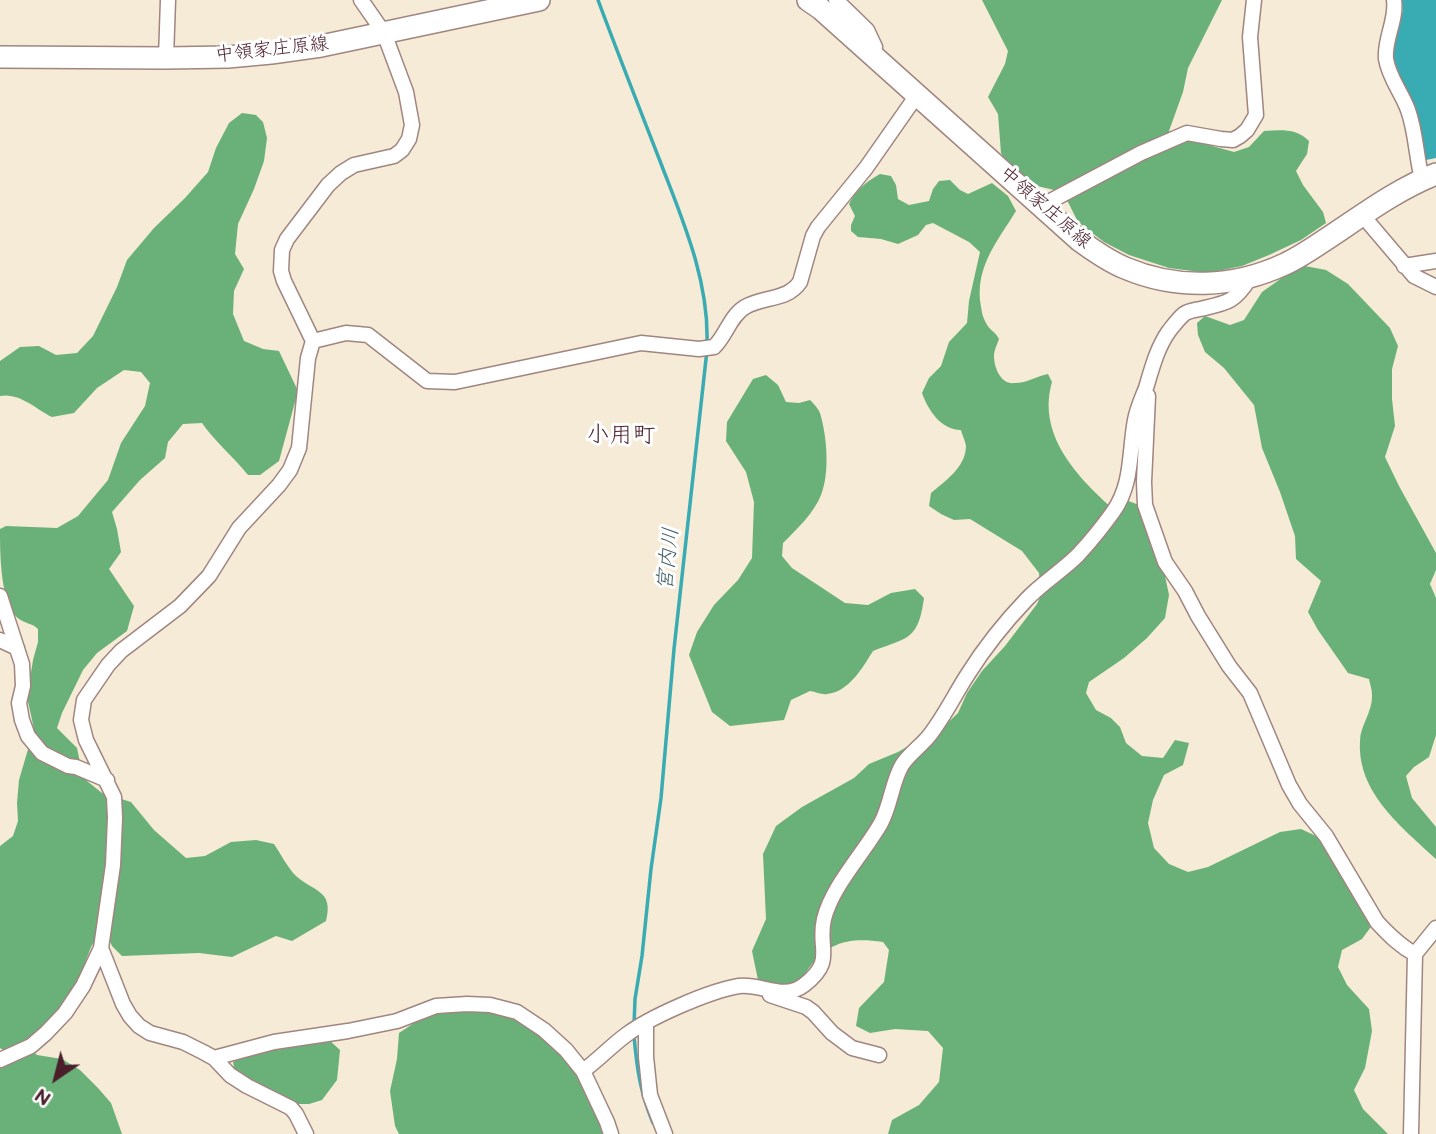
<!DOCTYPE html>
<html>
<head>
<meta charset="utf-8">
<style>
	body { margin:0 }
	#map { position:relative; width:1436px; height:1134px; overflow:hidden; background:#f6ebd6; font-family:"Balsamiq Sans",sans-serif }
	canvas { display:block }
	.north { position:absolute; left:21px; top:1043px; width:70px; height:70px; -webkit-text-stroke:5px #fff; paint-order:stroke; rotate:215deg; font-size:19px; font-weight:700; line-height:28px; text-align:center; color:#4a1f2b }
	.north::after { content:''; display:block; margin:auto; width:24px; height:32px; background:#4a1f2b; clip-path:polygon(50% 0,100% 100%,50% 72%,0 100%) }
</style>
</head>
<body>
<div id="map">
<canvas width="1436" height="1134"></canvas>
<div class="north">N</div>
</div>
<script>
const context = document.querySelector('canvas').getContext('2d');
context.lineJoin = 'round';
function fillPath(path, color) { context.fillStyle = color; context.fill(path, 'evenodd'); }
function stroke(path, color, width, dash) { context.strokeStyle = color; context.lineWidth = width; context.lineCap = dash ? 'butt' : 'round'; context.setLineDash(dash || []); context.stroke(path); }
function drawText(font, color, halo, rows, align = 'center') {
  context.font = font + ' "Balsamiq Sans","Klee One",sans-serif'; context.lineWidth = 6; context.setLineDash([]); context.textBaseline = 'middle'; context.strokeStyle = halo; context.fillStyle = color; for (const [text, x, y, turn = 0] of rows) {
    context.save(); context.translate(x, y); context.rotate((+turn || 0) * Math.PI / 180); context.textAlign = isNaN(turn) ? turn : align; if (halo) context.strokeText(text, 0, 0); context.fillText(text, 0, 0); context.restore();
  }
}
const forest = new Path2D(`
	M982 0H1222L1188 68 1183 92 1169 131 1175 142 1187 139 1234 152 1249 147 1264 131C1281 130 1296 128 1309 141L1307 154 1296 171 1303 185 1323 212 1326 223 1301 240 1269 255 1242 266 1208 273 1169 268 1129 255 1104 242 1078 222 1068 202 1054 190 1029 184 1012 172 1001 153 998 114 988 97 1005 64 1008 51Z
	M242 113 256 115 263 122 267 138 264 161 254 189 238 224 235 254 244 269 234 291 233 314 244 341 263 349 279 351 298 391 279 461 260 475H248C234 457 215 442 202 423L183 424 168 442 165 458 140 480 112 512 117 529 121 552 109 569 134 606 127 631 97 653 83 670 62 713 57 728 77 748 80 762 87 781 102 793 131 802 154 830 186 858 205 856 231 842 256 840 274 844C281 854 287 867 296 876 314 892 334 890 326 921L292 941 276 936 232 957 199 953 122 956 112 946 108 937 96 939 91 947 80 976 62 1009 25 1043 37 1055 62 1059 80 1070 98 1088 111 1103 122 1134H0V1067L4 1065 3 1050 0 1048V846L13 836 18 821 17 803 19 780 34 729 27 697 33 660 38 642V629C32 623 26 624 19 619 0 606 0 552 0 529L6 526 57 528 78 516 108 480 121 443 145 406 150 383 141 372 124 370 97 388 74 413 52 417C36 409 19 392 0 396V361L20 347 39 346 56 355 77 353 93 336 117 287 127 260 154 228 185 198 208 172 216 148 229 123Z
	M880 174 891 176 896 185 898 199 909 205 929 201 933 189 939 181 950 180 960 190 968 194 992 183 1008 196 1016 211C997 242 974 268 981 307 982 313 983 318 986 323 989 330 995 331 999 339 997 345 994 350 994 356 994 368 1001 385 1015 383 1027 383 1037 376 1048 374L1052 382C1037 433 1075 475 1111 507L1126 500 1139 505 1153 538 1155 557 1164 571 1169 595 1165 618 1147 638 1124 658 1089 682 1086 693 1096 710 1111 718 1120 727 1126 743 1142 756 1163 758 1175 740 1189 743 1183 765 1164 775 1153 800 1148 823 1154 848 1169 864 1188 872 1208 867 1280 832 1301 829 1318 837 1373 924 1362 939 1342 950 1338 967 1347 985 1369 1009 1372 1031 1365 1068 1354 1090 1363 1109 1388 1134H888L892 1120 919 1105 939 1082 943 1048 928 1031 895 1029 870 1033 856 1026 859 1008 884 982 889 950 883 942C852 937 828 941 809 968 804 975 798 985 790 988 778 993 768 985 758 980L752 951 766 919 763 854 776 826 802 807 854 778 869 764 898 752 920 739 939 731 958 713 967 693 982 671 1005 646 1037 604 1041 595 1039 573 1022 551 970 519 954 520 941 514 929 506 931 493C945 481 965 468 966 447 966 442 962 435 961 430 941 430 928 410 922 393L929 378 941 366 949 342 967 323 969 301 980 252 969 242 933 223 926 225 918 235 898 244 881 239 858 237 851 231V225L855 216 849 204C856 190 866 182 880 174Z
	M1305 266 1326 270 1348 284 1390 328 1398 346 1392 369V399L1395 426 1385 457 1399 486 1436 553V570L1430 584 1436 598V735L1429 757 1414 767 1406 776 1412 798 1436 827V859C1402 827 1357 793 1360 741 1360 726 1373 711 1372 695 1372 690 1370 684 1369 679L1348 673 1318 630 1308 612 1321 581 1296 559 1295 536 1280 492 1262 448 1254 405 1224 368 1205 352 1198 335 1197 323 1205 316 1230 325 1244 320 1262 292 1286 275Z
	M766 375 778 385 786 402 799 403 810 400C814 404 818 408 820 413 827 436 830 473 821 495 814 513 796 530 783 543L782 556 792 568 845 603 868 605 891 593 915 589 924 598C918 640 909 637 873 651 863 667 849 692 827 694 822 695 816 692 810 691L791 700 784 720 730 726 712 712 689 655 697 632 714 605 738 580 752 558 754 502 746 472 726 441 727 422 753 379Z
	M485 1010 530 1025 549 1040 580 1077 605 1134H399L395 1126 390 1091 397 1059 399 1033 420 1019 439 1012Z
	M328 1039 340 1050 337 1080 322 1100 309 1104H297L262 1089 249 1079 235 1072 233 1062 260 1050Z`);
const water = new Path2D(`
	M1401 0H1436V158L1426 160 1423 155 1413 103 1396 70 1391 55 1392 45 1400 24 1403 9Z`);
const stream = new Path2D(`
	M598 0C618 54 639 107 660 161 682 219 709 279 707 343
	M634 1025 635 999 642 956 651 869 661 798 674 649 707 350
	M634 1036C637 1069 640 1092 653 1123`);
const minor = new Path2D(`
	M836 0 867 30 875 47 872 55
	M1394 0C1397 20 1384 39 1386 59 1389 78 1402 93 1408 110 1416 132 1416 156 1422 179
	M166 58 168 0
	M1041 206 1141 153 1187 133 1221 139 1233 140 1240 136 1247 130 1256 115 1250 37 1254 0
	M1363 216 1414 276 1436 287
	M1404 266 1436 261
	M313 341 346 333 368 335 427 381 455 382 641 343 699 349 714 347C726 336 730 316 745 307 764 296 787 301 800 282L813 236 818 227 866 168 917 95
	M1148 396 1144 482 1145 505 1165 562 1185 591 1198 616 1229 666 1250 693 1289 785 1300 804 1326 836 1377 922C1389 935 1400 946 1415 954
	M0 596 22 664 23 686 19 703 22 720 28 736 42 753 68 766 76 767 107 780
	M0 640 17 648
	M101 948 123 1004 130 1016 139 1026 150 1033 183 1042 203 1052 214 1058 230 1075 247 1086 291 1108 296 1114 306 1134
	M770 995 806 1007 813 1012 832 1033 852 1048 879 1055
	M646 1023V1057L650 1095 665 1134
	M214 1058 274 1042 348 1031 397 1021 436 1006 467 1004 490 1005 517 1012 544 1030 566 1050 583 1071 607 1122 611 1134
	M0 1060 31 1046 46 1033 65 1013 83 986 101 948 113 865 115 818 114 797 86 740 81 720 84 700 108 665 121 651 180 606 209 576 239 528 279 485 290 470 299 448 308 358 313 341 284 281 281 271 282 250 287 239 328 185 341 173 354 165 394 156 402 150 409 139 412 125 406 92 384 33 361 0
	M583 1071C598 1060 611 1046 626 1035 650 1017 709 991 739 986 761 983 783 1001 804 985 836 960 817 949 824 919 832 886 864 853 881 823 891 804 892 782 902 765 909 754 921 746 929 736 944 717 955 694 968 674 985 647 1005 622 1027 599 1042 583 1062 571 1078 555 1090 542 1103 526 1113 512 1133 484 1129 451 1135 420 1137 409 1142 398 1146 388 1152 368 1157 348 1169 331 1173 326 1179 318 1184 314 1188 311 1195 310 1200 309 1227 303 1234 303 1250 278
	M1411 1134 1415 954 1436 928`);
const secondary = new Path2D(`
	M808 0 821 9 1079 240C1094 251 1108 261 1125 268 1177 290 1234 288 1285 264 1298 258 1310 250 1322 242 1359 218 1395 190 1436 174
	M0 57 166 58 228 57 271 53 321 46 539 0`);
const streetNames = [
	["中領家庄原線",272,50,-6],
	["中領家庄原線",1045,208,41]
];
const waterNames = [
	["宮内川",669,559,-84]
];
const quarterNames = [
	["小用町",621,436]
];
fillPath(forest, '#69b178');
fillPath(water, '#39abb2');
stroke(stream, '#39abb2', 3.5);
stroke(minor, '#a08580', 17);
stroke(secondary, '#a08580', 24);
stroke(minor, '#fff', 14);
stroke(secondary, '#fff', 21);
drawText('19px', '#4a1f2b', '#fff', streetNames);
drawText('italic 21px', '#425e68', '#fff', waterNames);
drawText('23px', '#4a1f2b', '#fff', quarterNames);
</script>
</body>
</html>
